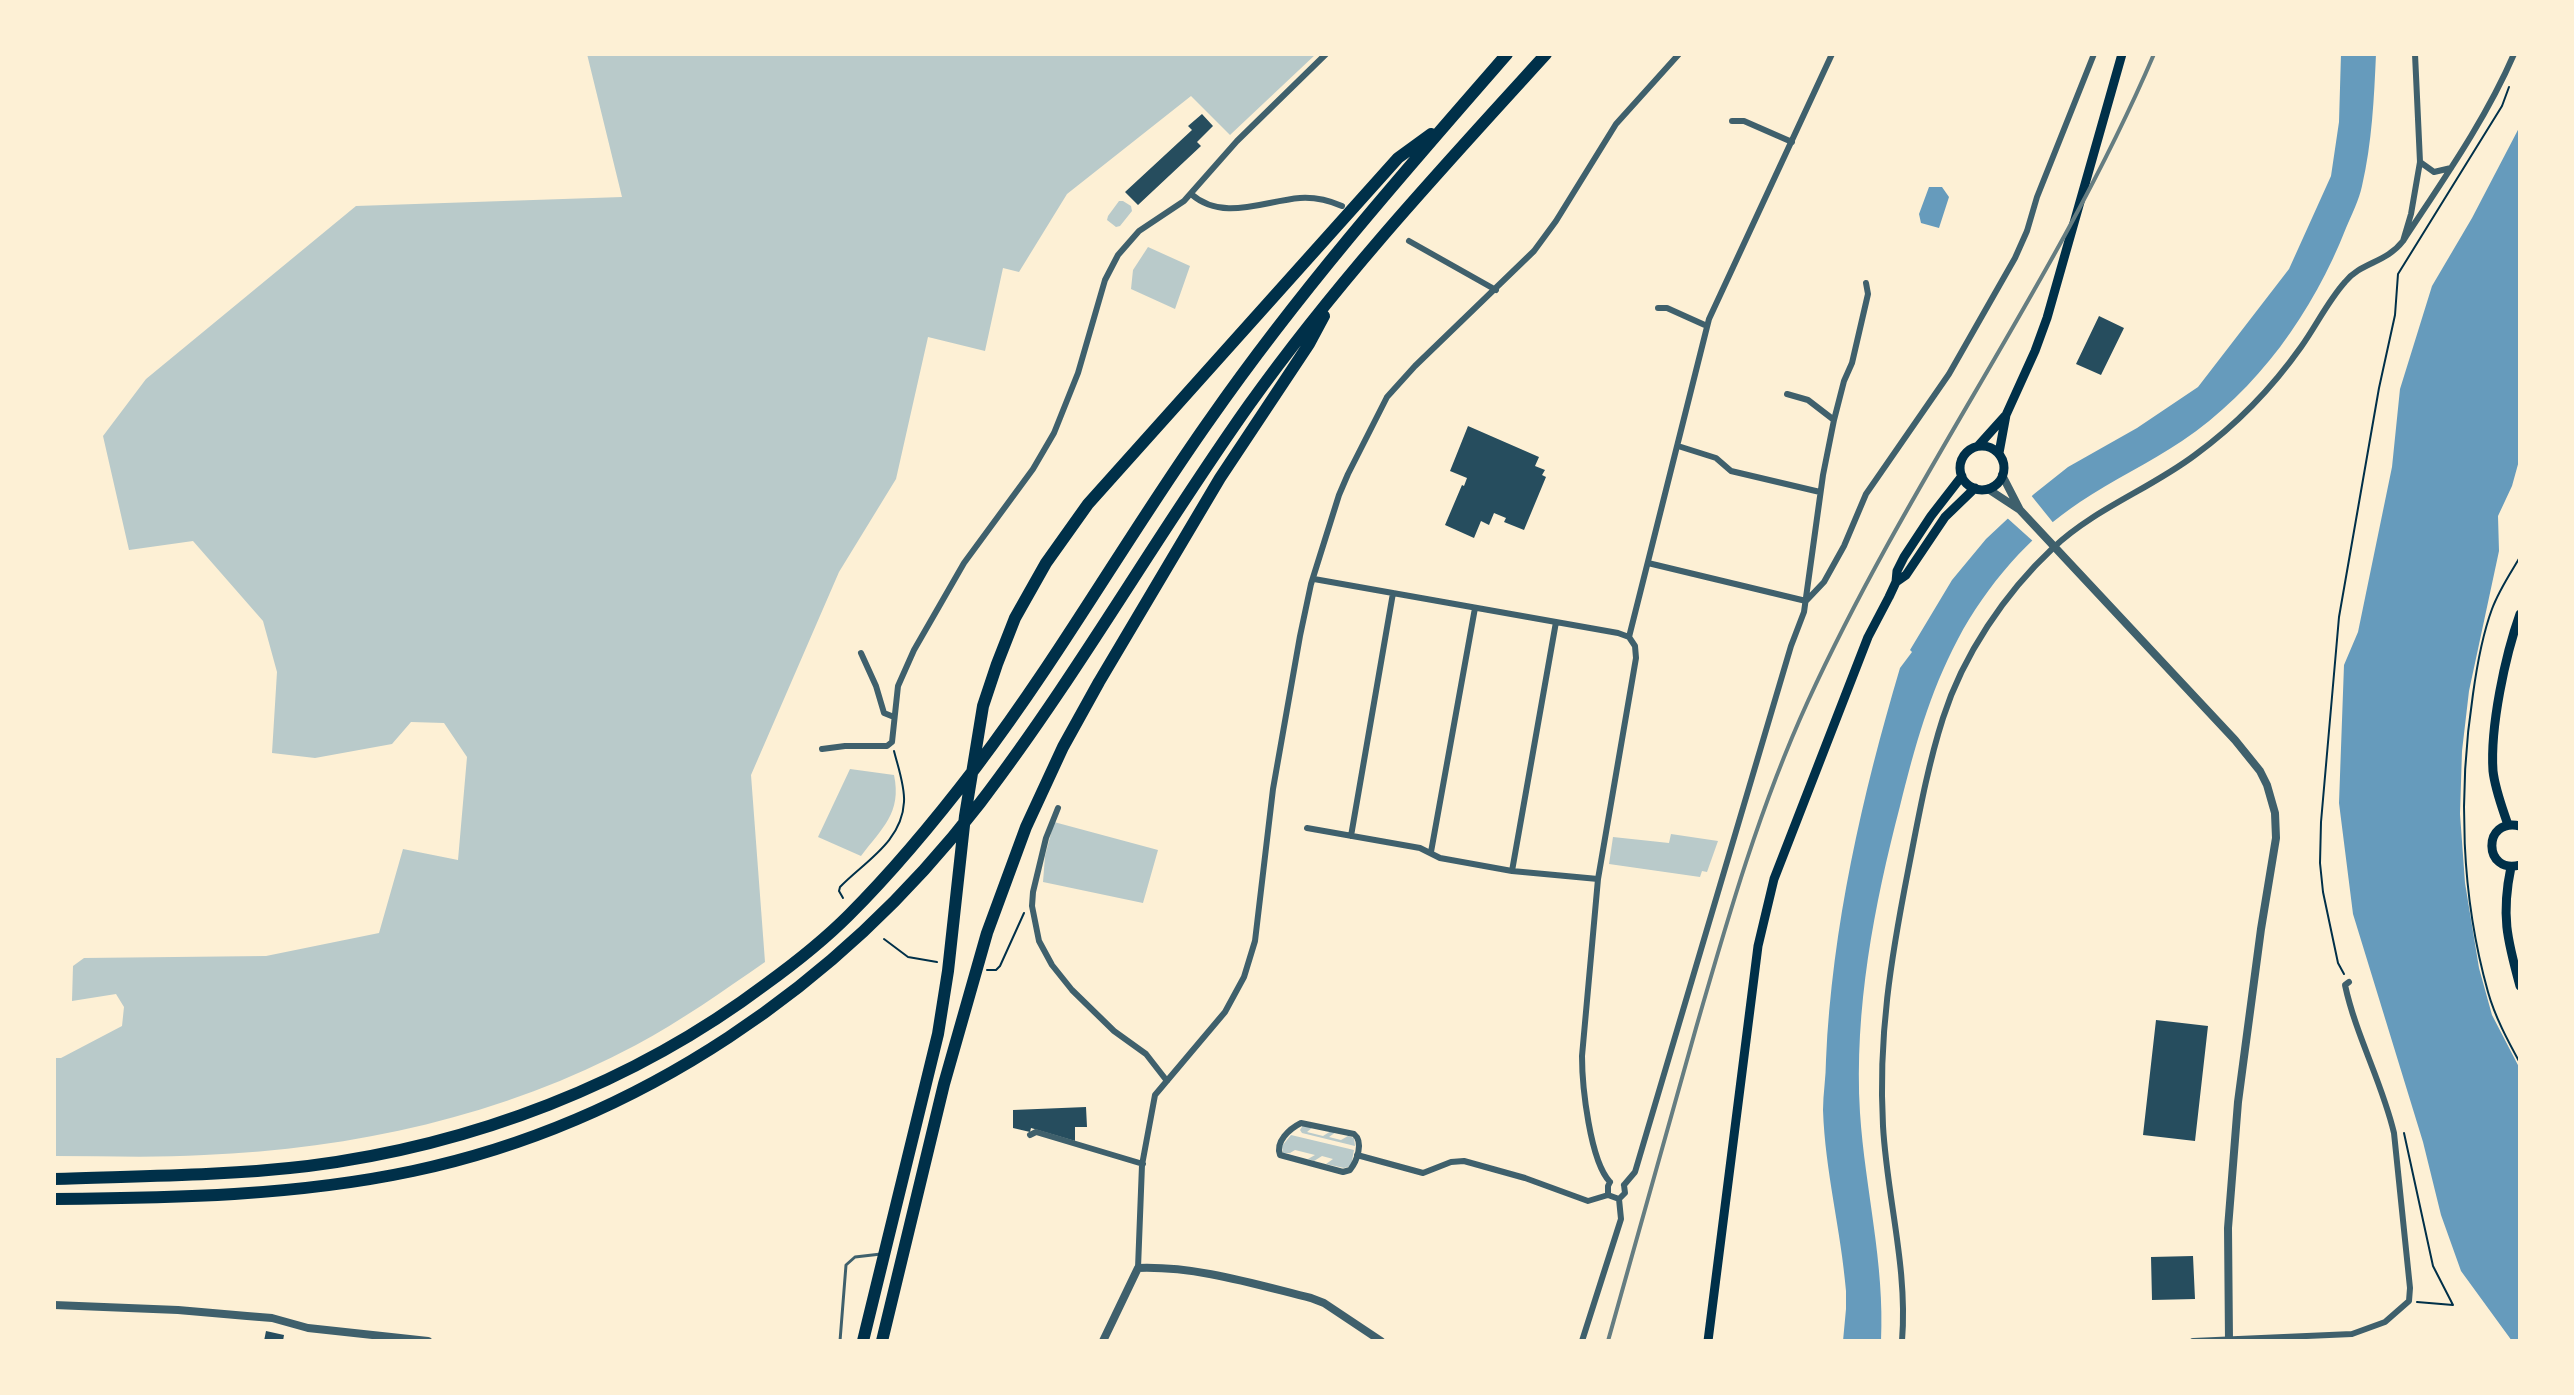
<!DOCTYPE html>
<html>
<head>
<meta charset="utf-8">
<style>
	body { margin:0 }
	#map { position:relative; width:2574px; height:1395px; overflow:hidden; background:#fdf0d5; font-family:Inter,sans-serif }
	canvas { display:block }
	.frame { position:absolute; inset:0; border:56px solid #fdf0d5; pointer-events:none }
</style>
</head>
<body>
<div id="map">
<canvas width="2574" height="1395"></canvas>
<div class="frame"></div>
</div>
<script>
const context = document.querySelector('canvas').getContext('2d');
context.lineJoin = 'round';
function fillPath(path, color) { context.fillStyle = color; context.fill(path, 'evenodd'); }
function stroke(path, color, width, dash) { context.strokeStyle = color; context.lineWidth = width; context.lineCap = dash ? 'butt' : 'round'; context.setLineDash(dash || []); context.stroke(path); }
const green = new Path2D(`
	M587 54H1316L1230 135 1191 96 1067 194 1019 272 1003 268 985 351 928 337 896 479 839 572 751 775 765 962C723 991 681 1021 636 1045 504 1116 352 1149 204 1155 154 1158 104 1156 54 1156V1058H61L122 1026 124 1007 116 994 72 1001 73 966 84 958 266 956 379 933 403 849 458 860 467 757 444 723 411 722 392 744 315 758 272 753 277 672 263 621 193 541 129 550 103 436 146 379 356 206 622 197Z
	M1119 201H1123L1131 206 1132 211 1120 226 1116 227 1107 220 1108 216Z
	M1148 247 1190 266 1175 309 1131 289 1133 270Z
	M850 769 894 775C902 813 882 828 861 856L818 837Z
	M1054 822 1158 850 1143 903 1043 882 1045 856Z
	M1671 834 1718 841 1707 872 1702 871 1700 877 1609 864 1613 837 1669 843Z
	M1303 1125 1313 1127 1307 1132 1323 1136 1331 1131 1336 1132 1329 1137 1341 1140 1348 1136 1354 1138 1355 1146 1302 1133 1300 1130Z
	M1291 1135 1354 1150 1351 1166 1344 1168 1326 1164 1333 1159 1322 1156 1314 1161 1308 1159 1315 1155 1295 1150 1290 1153H1283L1282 1146Z`);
const water = new Path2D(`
	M2341 54H2376C2374 99 2372 142 2362 186 2359 200 2352 214 2346 228 2313 312 2258 390 2182 441 2149 463 2113 480 2080 502 2030 535 1986 586 1958 639 1929 694 1915 746 1900 806 1874 906 1854 1009 1860 1113 1865 1189 1885 1264 1881 1341H1843L1846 1309V1291C1841 1230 1825 1171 1823 1110 1823 1094 1826 1077 1826 1060 1832 927 1862 796 1900 668L1912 652 1910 650 1952 580 1986 539 2034 494 2068 467 2137 428 2198 387 2289 269 2331 176 2339 122Z
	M2520 126V457L2512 486 2498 516 2499 551 2469 691 2462 751 2460 814 2465 883 2479 968 2492 1015 2520 1069V1341H2512L2461 1271 2441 1215 2423 1142 2353 914 2339 803 2344 665 2358 632 2392 467 2400 389 2432 286 2472 218Z
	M1929 187H1942L1949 197 1939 228 1921 223 1919 214Z`);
const pier = new Path2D(`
	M2030 494 2055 525 2035 543 2005 516Z`);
const building = new Path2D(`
	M1202 114 1213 126 1197 142 1201 146 1138 205 1125 192 1192 130 1188 126Z
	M2099 316 2124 328 2101 375 2076 364Z
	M1468 426 1539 457 1535 466 1545 470 1542 475 1546 477 1524 530 1504 522 1506 518 1494 513 1489 525 1481 521 1474 538 1445 525 1462 485 1464 486 1467 478 1450 471Z
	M2156 1020 2208 1026 2195 1141 2143 1135Z
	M1086 1107 1087 1127H1075V1141L1031 1128 1030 1132 1013 1128V1110Z
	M2193 1256 2195 1299 2152 1300 2151 1257Z
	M266 1331 284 1335 283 1341H264Z`);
const path = new Path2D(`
	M2520 557C2510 574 2499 590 2492 609 2482 636 2477 665 2473 694 2458 792 2461 896 2488 992 2495 1017 2508 1041 2520 1063
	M843 898 839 891 840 887C864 862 902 842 904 802 905 786 898 767 894 751
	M884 939 908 957 937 962
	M987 970H996L1000 966 1024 913
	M2344 974 2338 963 2323 892 2320 863 2321 822 2339 617 2379 388 2395 315 2398 274 2502 106 2509 87
	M2404 1133 2433 1266 2453 1305
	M2417 1302 2453 1305`);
const service = new Path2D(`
	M840 1341 846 1265 855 1257 881 1254`);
const minor = new Path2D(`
	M2415 54 2420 162 2411 214 2403 241C2443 180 2485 121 2514 54
	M1732 121H1744L1792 142
	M2420 162 2434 172 2451 168
	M1191 194C1223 222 1263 201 1300 198 1315 197 1328 200 1342 206
	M1409 241 1496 290
	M1658 308H1667L1707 326
	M1787 394 1808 400 1834 420
	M1678 446 1716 458 1731 471 1820 492
	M1648 563 1806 601
	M1314 579 1618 633 1629 637
	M1806 601 1824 582 1844 546 1866 494 1949 374 2015 258 2027 231 2037 197 2094 54
	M1629 637 1709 319 1832 54
	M861 653 876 686 884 713 894 717
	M822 749 845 746H887L892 742 898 686 914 650 964 563 1033 469 1054 433 1078 373 1105 280 1118 255 1139 231 1184 201 1237 141 1326 54
	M1058 808 1046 838 1033 892 1032 906 1039 941 1052 965 1072 990 1114 1031 1146 1054 1167 1081
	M1307 828 1420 848 1440 858 1512 871 1598 879
	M1351 836 1393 593
	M1431 852 1475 608
	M1512 871 1556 622
	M1301 1123 1354 1134C1364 1142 1357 1161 1350 1170L1343 1172 1280 1155C1275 1142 1289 1129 1301 1123Z
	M1030 1135 1036 1132 1143 1164
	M1357 1155 1423 1173 1451 1162 1464 1161 1525 1178 1588 1201 1608 1195
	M1610 1182C1590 1161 1582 1086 1582 1056L1598 879 1636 658 1635 646 1629 637
	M1610 1182 1608 1186V1195L1619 1199
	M1624 1185 1635 1172 1791 646 1804 612 1823 475 1834 420 1844 381 1852 363 1868 294 1866 283
	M1619 1199 1625 1193 1624 1185
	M1138 1268 1142 1165 1155 1095 1225 1012 1244 977 1255 941 1273 789 1300 636 1311 584 1339 495 1348 474 1387 397 1415 366 1534 251 1556 221 1616 124 1679 54
	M1582 1341 1621 1219 1619 1199
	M1902 1341C1908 1268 1887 1198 1883 1126 1878 1037 1891 958 1908 871 1918 820 1927 768 1943 718 1963 655 2005 593 2053 548 2094 509 2150 489 2195 455 2236 425 2272 388 2301 347 2316 326 2328 301 2345 282 2361 262 2386 263 2403 241
	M2193 1341 2352 1334 2385 1322 2409 1301 2410 1288 2394 1133C2382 1082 2356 1036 2345 985L2349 982`);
const tertiary = new Path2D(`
	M2002 475 2020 510
	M1988 489 2020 510 2235 740 2260 771 2267 785 2275 813 2276 838 2261 929 2238 1102 2228 1228 2229 1341
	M54 1305 178 1310 247 1316 272 1318 308 1328 428 1341
	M1103 1341 1138 1268C1197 1266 1254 1284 1311 1298L1324 1303 1381 1341`);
const secondary = new Path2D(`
	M1978 446 2005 416
	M1960 468a22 22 0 1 1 44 0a22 22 0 1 1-44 0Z
	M1999 453 2006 415 2035 351 2047 318 2122 54
	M1896 582 1906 575 1945 517 1975 488
	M2508 825C2502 807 2495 789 2493 771 2490 727 2505 656 2520 614
	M2520 826C2482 817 2483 875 2520 865
	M2511 867C2501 915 2507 939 2520 986
	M1708 1341 1758 946 1774 879 1868 637 1889 597 1896 582 1897 571 1904 557 1931 516 1962 476`);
const motorway = new Path2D(`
	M54 1179C139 1176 224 1176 308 1166 473 1145 633 1084 766 984 795 963 824 940 849 915 895 869 937 818 976 767 1061 655 1130 532 1211 418 1301 289 1404 172 1507 54
	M54 1199C174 1198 295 1196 413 1171 639 1123 840 985 980 803 1077 676 1156 536 1249 405 1338 280 1443 167 1546 54
	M863 1341 938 1034 948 971 965 816 983 706 997 664 1015 618 1046 563 1088 504 1398 158 1431 134
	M882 1341 944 1084 987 933 1026 827 1063 747 1099 682 1220 478 1309 344 1324 316`);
const rail = new Path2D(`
	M1608 1341C1637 1237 1667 1133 1696 1028 1728 917 1760 806 1808 701 1910 478 2058 279 2154 54`);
fillPath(green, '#b9caca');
fillPath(water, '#669bbc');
fillPath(pier, '#fdf0d5');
fillPath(building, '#264d5e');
stroke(path, '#003049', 2);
stroke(service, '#3f606c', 3);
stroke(minor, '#3f606c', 6);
stroke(tertiary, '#3f606c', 8);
stroke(secondary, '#003049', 9);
stroke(motorway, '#003049', 12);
stroke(rail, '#657d81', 4);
</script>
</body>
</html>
